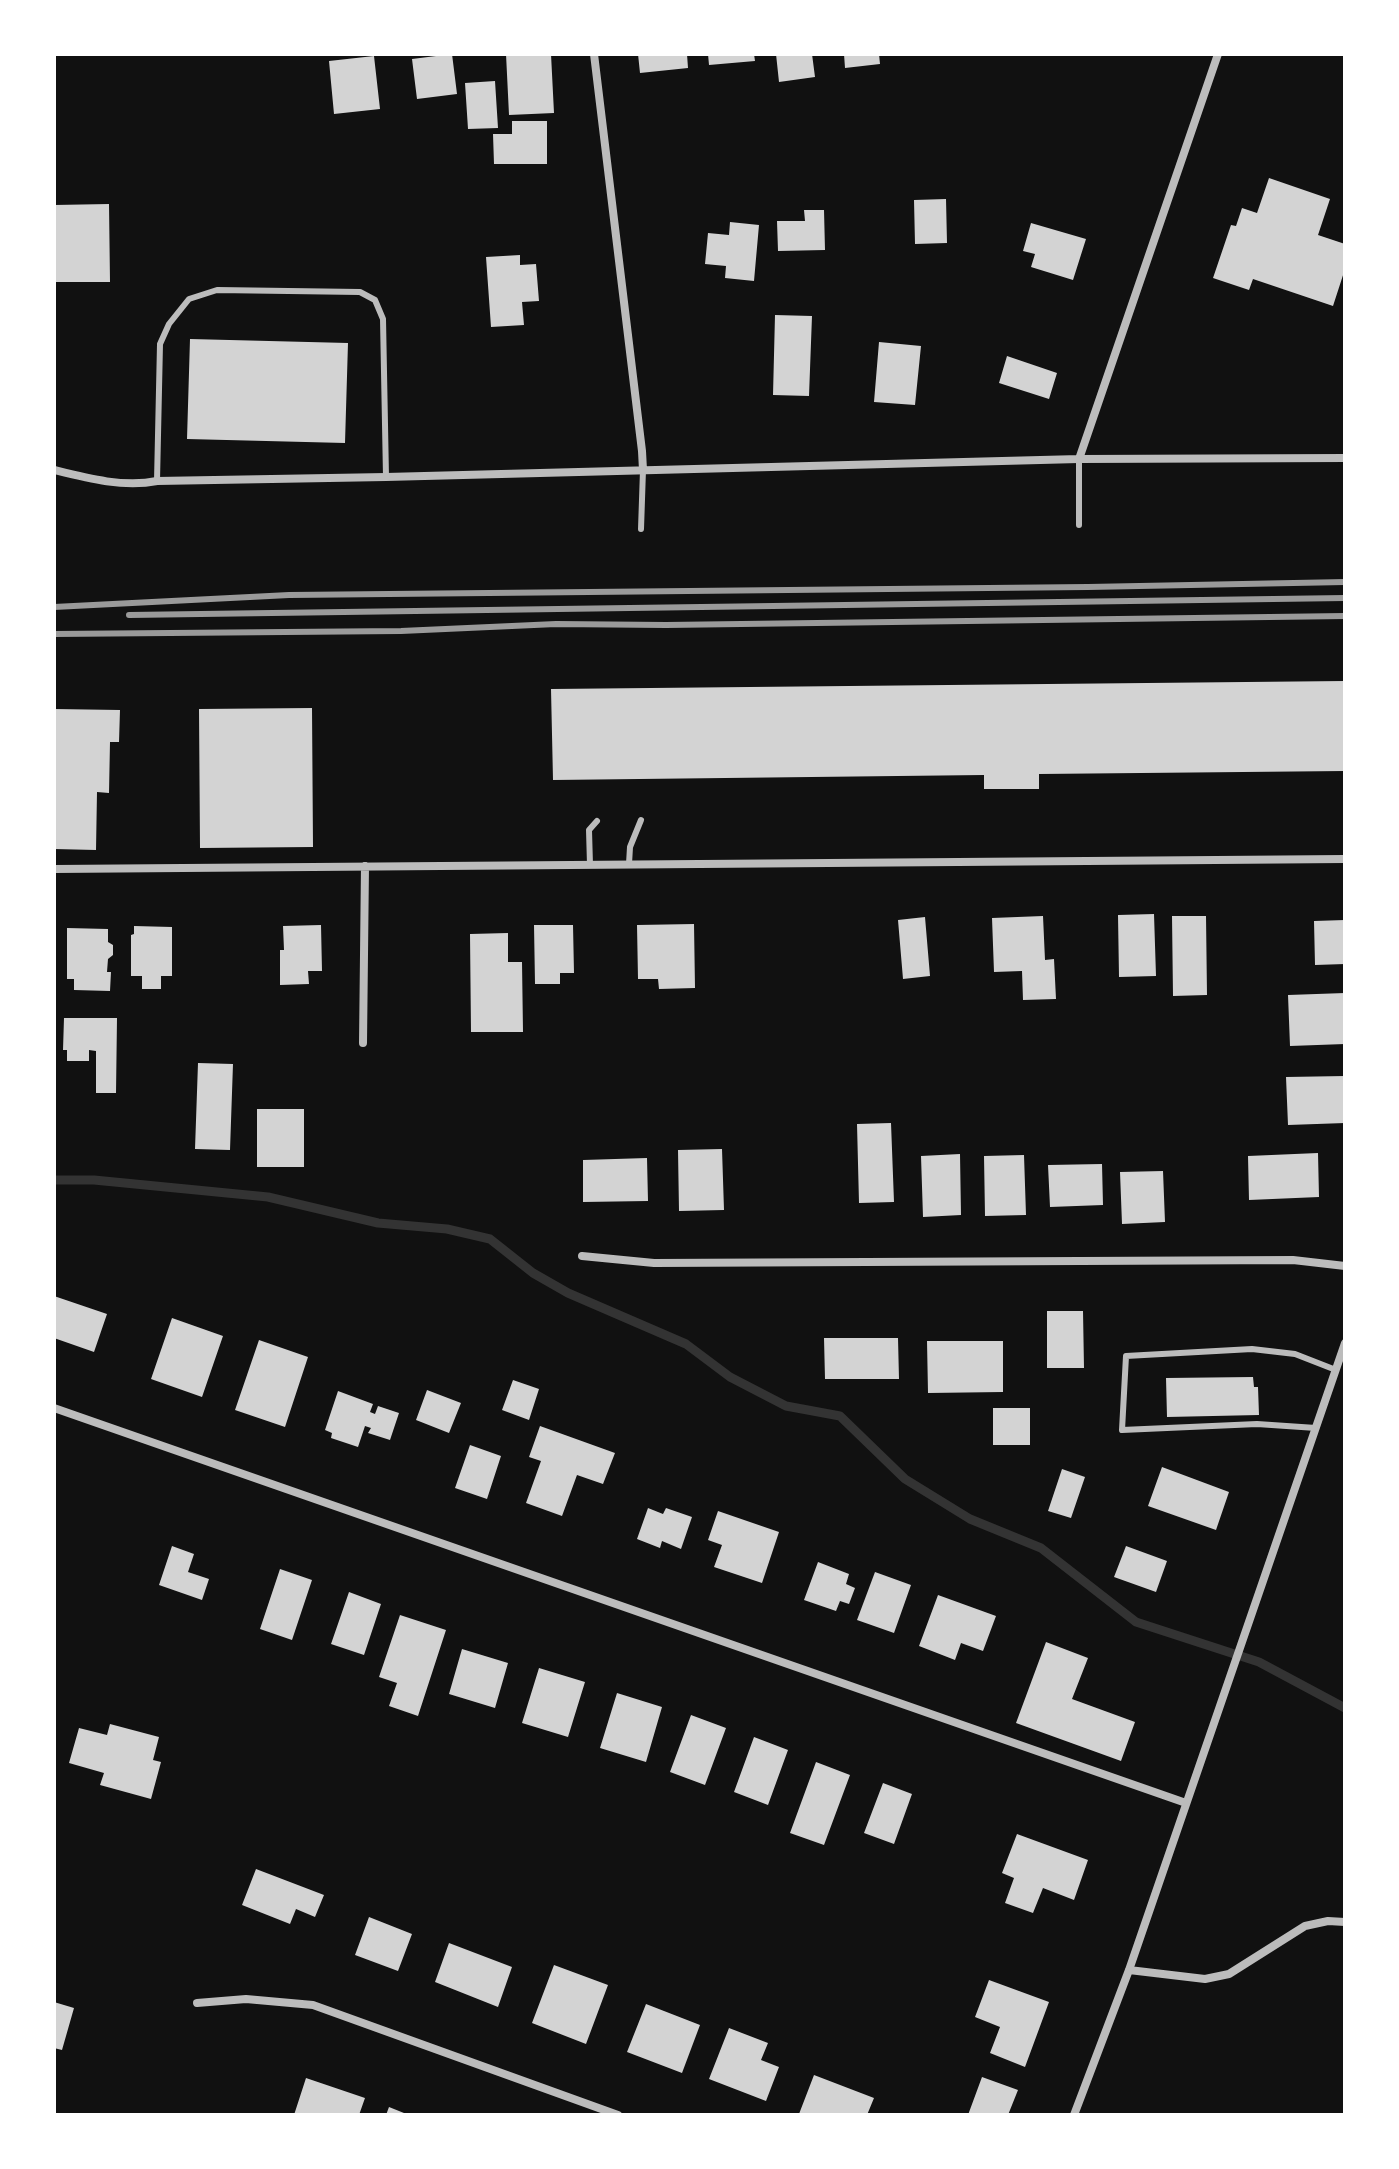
<!DOCTYPE html>
<html>
<head>
<meta charset="utf-8">
<style>
	body { margin:0 }
	#map { position:relative; width:1399px; height:2169px; overflow:hidden; background:#111; font-family:Ubuntu,sans-serif }
	canvas { display:block }
	.frame { position:absolute; inset:0; border:56px solid #fff; pointer-events:none }
</style>
</head>
<body>
<div id="map">
<canvas width="1399" height="2169"></canvas>
<div class="frame"></div>
</div>
<script>
const context = document.querySelector('canvas').getContext('2d');
context.lineJoin = 'round';
function stroke(path, color, width, dash) { context.strokeStyle = color; context.lineWidth = width; context.lineCap = dash ? 'butt' : 'round'; context.setLineDash(dash || []); context.stroke(path); }
function fillPath(path, color) { context.fillStyle = color; context.fill(path, 'evenodd'); }
const stream = new Path2D(`
	M54 1180H94L268 1197 378 1223 447 1229 490 1239 533 1273 568 1293 686 1344 730 1377 786 1406 840 1416 905 1479 970 1519 1041 1548 1136 1622 1259 1662 1345 1708`);
const building = new Path2D(`
	M452 54 457 94 417 99 412 59Z
	M506 54H551L554 113 509 115Z
	M638 54H687L688 68 640 73Z
	M708 54H754L755 61 709 65Z
	M776 54H812L815 77 779 82Z
	M844 54H879L880 64 845 68Z
	M374 56 380 109 334 114 329 61Z
	M495 81 498 128 468 129 465 83Z
	M512 121H547V164H494L493 134H512Z
	M1269 178 1330 199 1318 235 1345 244V269L1333 306 1253 279 1249 290 1213 278 1231 225 1236 226 1242 208 1257 213Z
	M946 199 947 243 915 244 914 200Z
	M109 204 110 282H54V205Z
	M804 210H824L825 250 778 251 777 221H805Z
	M730 222 759 225 754 281 725 278 726 266 705 264 708 233 729 235Z
	M1031 223 1086 239 1073 280 1031 267 1035 254 1023 251Z
	M520 255V265L536 264 539 301 522 302 524 325 491 327 486 257Z
	M775 315 812 316 809 396 773 395Z
	M190 339 348 343 345 443 187 439Z
	M879 342 921 346 915 405 874 402Z
	M1007 356 1057 373 1049 399 999 383Z
	M1345 681V771L1039 774V789H984V775L553 780 551 689Z
	M312 708 313 847 200 848 199 709Z
	M54 709 120 710 119 742H110L109 793 97 792 96 850 54 849Z
	M1154 914 1156 976 1119 977 1118 915Z
	M1043 916 1045 960 1054 959 1056 999 1023 1000 1022 971 994 972 992 918Z
	M1172 916H1206L1207 995 1173 996Z
	M925 917 930 976 903 979 898 920Z
	M1345 920V964L1315 965 1314 921Z
	M694 924 695 988 659 989 658 979H638L637 925Z
	M321 925 322 971H308L309 984 280 985V950H284L283 926Z
	M534 925H573L574 973H560V984H535Z
	M134 926 172 927V976H161V989H142V976H131V935L134 934Z
	M67 928 108 929V942L113 945V955L108 959 107 972H111L110 991 74 990V979H67Z
	M508 933V962H522L523 1032H471L470 934Z
	M1345 993V1044L1290 1046 1288 995Z
	M64 1018H117L116 1093H96V1051L89 1050V1061H67V1050H63Z
	M198 1063 233 1064 230 1150 195 1149Z
	M1345 1076V1123L1288 1125 1286 1077Z
	M257 1109H304V1167H257Z
	M891 1123 894 1202 859 1203 857 1124Z
	M722 1149 724 1210 679 1211 678 1150Z
	M1318 1153 1319 1197 1249 1200 1248 1156Z
	M960 1154 961 1215 923 1217 921 1156Z
	M1024 1155 1026 1215 985 1216 984 1156Z
	M647 1158 648 1201 583 1202V1160Z
	M1102 1164 1103 1205 1050 1207 1048 1165Z
	M1163 1171 1165 1222 1122 1224 1120 1172Z
	M54 1296 107 1314 94 1352 54 1338Z
	M1047 1311H1083L1084 1368H1047Z
	M172 1318 223 1336 202 1397 151 1379Z
	M824 1338H898L899 1379H825Z
	M259 1340 308 1357 285 1427 235 1410Z
	M927 1341H1003V1392L928 1393Z
	M1253 1377 1254 1387H1258L1259 1415 1167 1417 1166 1378Z
	M513 1380 539 1389 529 1420 502 1410Z
	M427 1390 461 1403 449 1433 416 1420Z
	M338 1391 373 1404 370 1412 375 1414 378 1406 399 1413 390 1440 368 1433 371 1428 365 1426 358 1447 331 1438 332 1433 325 1430Z
	M993 1408H1030V1445H993Z
	M540 1426 615 1453 603 1484 577 1475 562 1516 526 1503 541 1461 529 1457Z
	M470 1445 501 1456 487 1499 455 1488Z
	M1162 1467 1229 1492 1216 1530 1148 1506Z
	M1062 1469 1085 1477 1071 1518 1048 1511Z
	M648 1508 663 1514 666 1508 692 1517 681 1549 662 1541 660 1548 637 1539Z
	M718 1511 779 1532 762 1583 714 1567 722 1545 708 1540Z
	M172 1546 194 1554 188 1572 209 1579 202 1600 159 1585Z
	M1126 1546 1167 1561 1156 1592 1114 1577Z
	M818 1562 849 1574 846 1584 855 1588 849 1604 840 1601 836 1611 804 1600Z
	M280 1569 312 1580 292 1640 260 1629Z
	M875 1572 911 1585 894 1633 857 1620Z
	M349 1592 381 1604 364 1655 331 1644Z
	M938 1595 996 1616 983 1651 961 1643 955 1660 919 1646Z
	M400 1615 446 1630 418 1716 389 1706 397 1683 379 1677Z
	M1046 1642 1088 1658 1072 1699 1135 1722 1121 1761 1016 1723Z
	M462 1649 508 1663 495 1708 449 1694Z
	M539 1668 585 1682 568 1737 522 1723Z
	M617 1693 662 1707 646 1762 600 1748Z
	M691 1715 726 1728 705 1785 670 1772Z
	M110 1724 159 1737 153 1760 161 1762 151 1799 100 1785 104 1773 69 1763 79 1728 107 1735Z
	M754 1737 788 1750 768 1805 734 1792Z
	M816 1762 850 1775 824 1845 790 1833Z
	M883 1783 912 1794 894 1844 864 1833Z
	M1017 1834 1088 1860 1074 1900 1043 1888 1033 1913 1005 1903 1014 1878 1002 1873Z
	M256 1869 324 1895 315 1917 296 1909 290 1924 242 1905Z
	M369 1917 412 1934 398 1971 355 1955Z
	M449 1943 512 1967 498 2007 435 1982Z
	M554 1965 608 1985 586 2044 532 2023Z
	M989 1980 1049 2002 1025 2067 990 2053 1000 2027 975 2017Z
	M54 2002 74 2008 62 2050 54 2048Z
	M646 2004 700 2025 682 2073 627 2052Z
	M729 2028 768 2043 761 2060 779 2067 766 2101 709 2079Z
	M814 2075 874 2098 867 2115 799 2114Z
	M982 2077 1018 2090 1008 2115H968Z
	M306 2078 365 2098 359 2115H294Z
	M389 2107 409 2115H386Z`);
const service = new Path2D(`
	M157 481 160 344 169 324 189 299 217 290 360 292 375 300 383 319 386 477
	M1079 525V459
	M641 529 643 470
	M629 864 630 847 641 820
	M590 865 589 830 597 821
	M1316 1428 1257 1424 1122 1430 1126 1356 1252 1349 1295 1354 1336 1370`);
const minor = new Path2D(`
	M594 54 642 451 643 470
	M1079 459 1218 54
	M54 470C86 478 124 488 157 481L386 477 1079 459 1345 458
	M54 869 1345 859
	M363 1043 365 866
	M582 1256 654 1263 1293 1260 1345 1266
	M54 1408 1186 1803
	M1129 1970 1205 1979 1229 1974 1305 1926 1328 1921 1345 1922
	M197 2003 246 1999 313 2005 618 2115
	M1074 2115 1129 1970 1345 1343`);
const rail = new Path2D(`
	M54 607 289 595 1088 587 1345 582
	M129 615 1345 598
	M54 634 401 631 556 624 666 625 1345 616`);
stroke(stream, '#333', 9);
fillPath(building, '#d3d3d3');
stroke(service, '#bcbcbc', 6);
stroke(minor, '#bcbcbc', 8);
stroke(rail, '#9a9a9a', 6);
</script>
</body>
</html>
